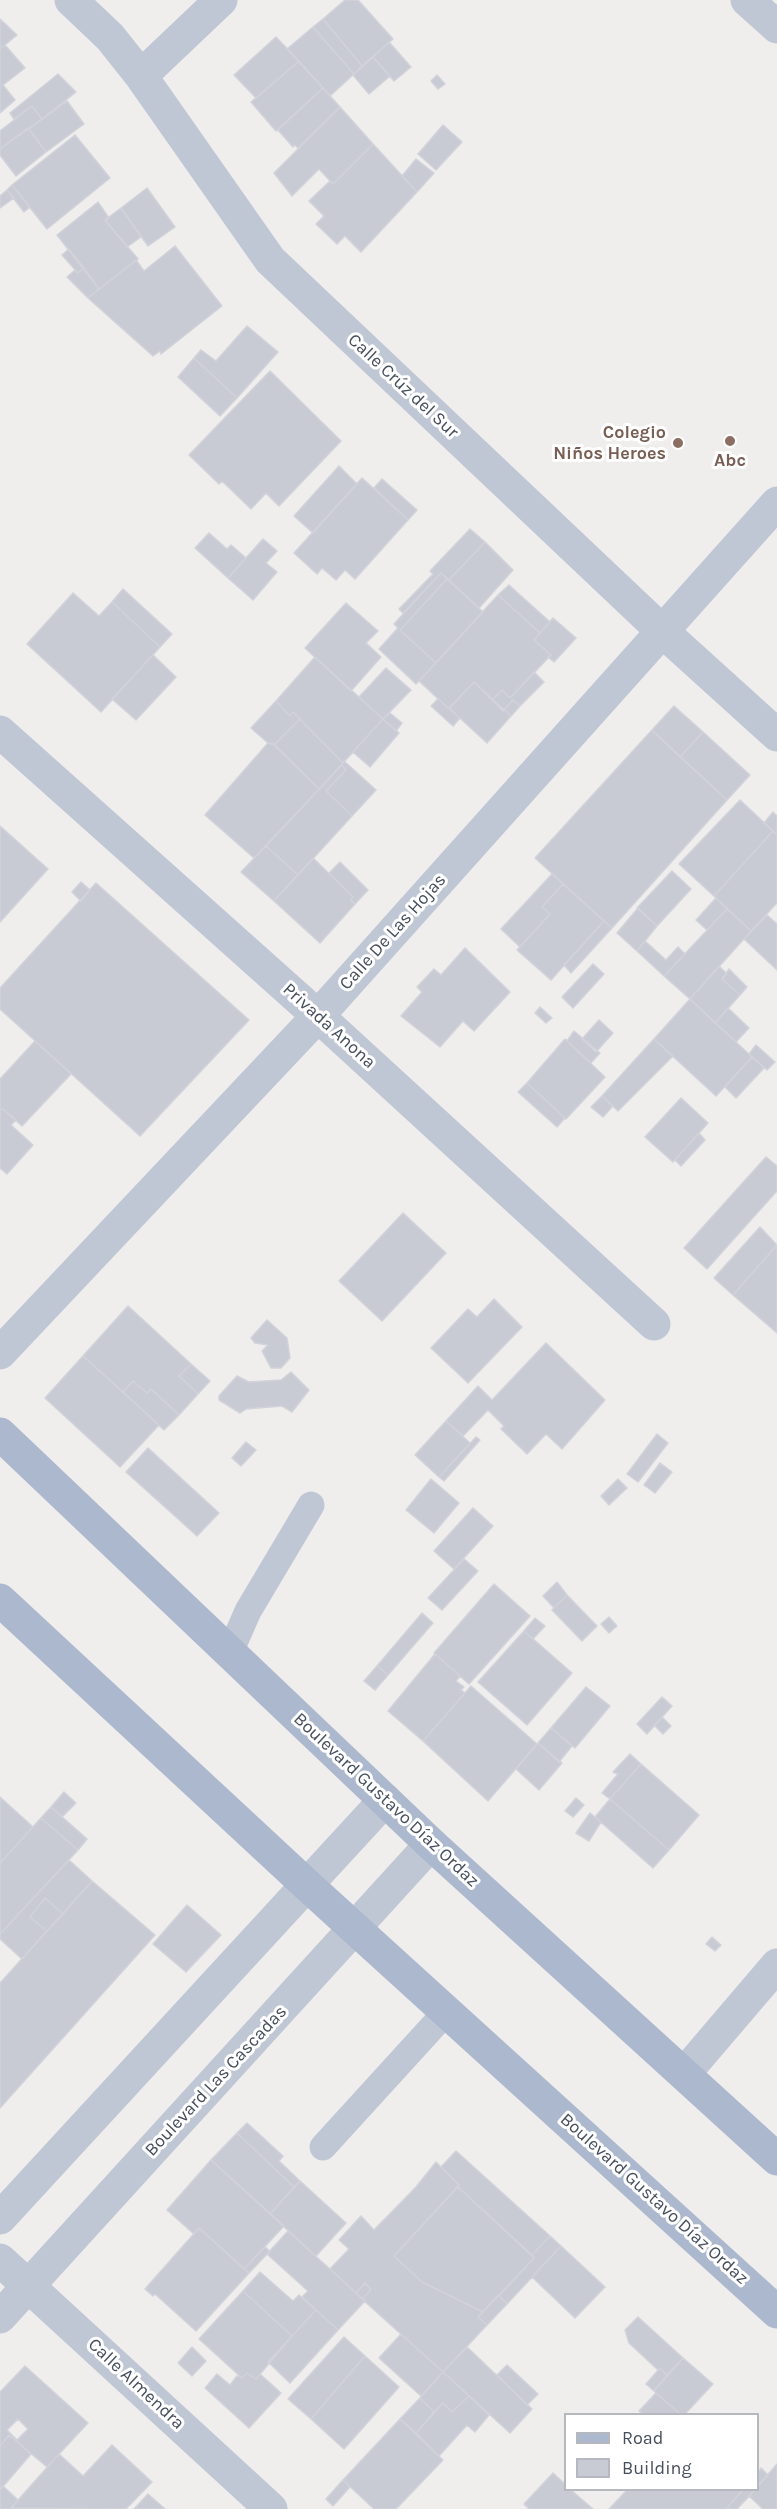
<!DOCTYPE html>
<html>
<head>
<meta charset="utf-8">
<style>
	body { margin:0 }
	#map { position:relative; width:777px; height:2509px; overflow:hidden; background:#f0eeed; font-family:Karla,sans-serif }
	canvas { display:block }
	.legend { position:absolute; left:564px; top:2413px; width:195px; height:78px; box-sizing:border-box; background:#fff; border:2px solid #b5b8be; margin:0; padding:8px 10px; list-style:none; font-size:18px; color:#454e5c }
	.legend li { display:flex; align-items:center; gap:12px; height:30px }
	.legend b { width:30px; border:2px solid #b5b8be }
</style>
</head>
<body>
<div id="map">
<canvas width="777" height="2509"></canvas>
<ul class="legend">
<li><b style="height:8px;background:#abb8ce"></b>Road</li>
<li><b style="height:16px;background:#c9cbd4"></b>Building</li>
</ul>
</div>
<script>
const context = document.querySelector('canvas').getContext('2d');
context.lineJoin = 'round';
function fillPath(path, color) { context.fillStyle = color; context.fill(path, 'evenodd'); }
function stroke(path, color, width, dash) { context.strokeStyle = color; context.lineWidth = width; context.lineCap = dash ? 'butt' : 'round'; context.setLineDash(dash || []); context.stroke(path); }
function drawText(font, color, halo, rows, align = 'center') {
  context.font = font + ' Karla,sans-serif'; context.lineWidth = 6; context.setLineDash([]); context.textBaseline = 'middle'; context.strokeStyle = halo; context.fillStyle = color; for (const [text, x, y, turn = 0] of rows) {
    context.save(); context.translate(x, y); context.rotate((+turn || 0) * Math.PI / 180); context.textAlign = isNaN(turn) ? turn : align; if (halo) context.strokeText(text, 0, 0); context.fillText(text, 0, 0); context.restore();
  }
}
const building = new Path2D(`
	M345 0H358L393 39 362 66 323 19Z
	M0 19 17 35 0 49Z
	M323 19 362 66 354 74 313 27Z
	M313 27 354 74 330 96 287 49Z
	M276 37 299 61 256 98 234 75Z
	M389 42 411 67 394 81 373 57Z
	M5 45 25 68 3 85 15 100 0 113V49Z
	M373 57 390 76 369 94 353 75Z
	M299 61 323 88 276 131 251 102Z
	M58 74 76 92 42 119 32 106 14 119 10 113Z
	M437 75 445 84 438 89 431 81Z
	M323 88 340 107 298 148 295 145 293 147 278 130Z
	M67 101 84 124 46 152 29 129Z
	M32 106 42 119 0 149V131Z
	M340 107 373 144 333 184 319 169 292 196 274 173Z
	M443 125 462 142 436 170 418 154Z
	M28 128 46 152 16 176 0 155V149Z
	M75 135 110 178 47 229 12 185Z
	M373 144 417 192 361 252 345 236 337 244 316 224 324 216 309 201 330 181 333 184Z
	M416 159 434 173 417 192 402 176Z
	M12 185 30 207 24 212 7 190Z
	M147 188 175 227 148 246 121 208Z
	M7 190 14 198 0 208V196Z
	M98 202 109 218 105 220 138 259 99 289 57 235Z
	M121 208 141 237 127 247 105 220Z
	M175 246 222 306 161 354 160 351 153 356 88 298 136 260 144 271Z
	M69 249 84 268 78 273 62 255Z
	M84 268 99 289 88 298 67 277 75 270 78 273Z
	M247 326 278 352 237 398 194 358 201 350 216 361Z
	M194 358 237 398 220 416 178 377Z
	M270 371 341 441 279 506 266 493 251 509 222 481 219 484 189 455Z
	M339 466 357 484 313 533 294 516Z
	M362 478 408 520 355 579 345 570 336 580 322 568 317 574 294 553Z
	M382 479 417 510 408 520 374 488Z
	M470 529 485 542 449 580 441 573 403 613 399 609 433 574 430 571Z
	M209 533 227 549 231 545 246 558 228 578 195 548Z
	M263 539 277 551 266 563 277 572 253 600 228 578Z
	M485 542 513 570 479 608 449 580Z
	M441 573 447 579 400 630 436 663 416 684 379 649 398 628 394 624Z
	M447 579 483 612 436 663 400 630Z
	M509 585 550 622 540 633 498 595Z
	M123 589 172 634 160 647 112 602Z
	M73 593 99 616 112 602 160 647 101 712 27 644Z
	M498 595 540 633 534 640 551 655 510 698 502 690 492 700 474 682 449 709 419 681Z
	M346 603 378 631 366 643 381 657 351 691 305 648Z
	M553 618 576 638 554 662 548 657 551 655 534 640Z
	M153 655 176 677 136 720 112 699Z
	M315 657 383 719 343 763 293 712 290 716 276 701Z
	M386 668 411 690 383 719 359 697Z
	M534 672 544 682 520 706 513 700 503 711 492 700 502 690 510 698Z
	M474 682 511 716 487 743 449 708Z
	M438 699 460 718 453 726 431 706Z
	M513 700 520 706 511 716 504 709Z
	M276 701 290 716 293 712 300 719 274 745 268 743 251 728Z
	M674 706 703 732 680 757 652 730Z
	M390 713 402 723 396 731 383 719Z
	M300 719 343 763 319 789 274 745Z
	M383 719 399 733 370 767 353 752Z
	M652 730 727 800 612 928 535 858Z
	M703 732 750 775 727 800 680 757Z
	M268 743H273L319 789 254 858 205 815Z
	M344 761 376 790 352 816 326 791 346 770 342 765Z
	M342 765 346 770 326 791 352 816 298 875 266 846Z
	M740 800 773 831 714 896 679 864Z
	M773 812 777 816V835L764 823Z
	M0 826 48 869 0 922Z
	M773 831 777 835V903L751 931 714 896Z
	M266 846 298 875 274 901 241 872Z
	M313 858 353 897 351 900 355 904 320 943 274 901Z
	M340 862 368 890 355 904 351 900 353 897 329 873Z
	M672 871 691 889 657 926 637 908Z
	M552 874 563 884 542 907 550 914 520 947 501 929Z
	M81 882 90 890 81 901 72 892Z
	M96 883 249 1020 140 1136 0 1009V988Z
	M563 884 604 921 551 980 517 950 550 914 542 907Z
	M716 898 727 909 707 930 696 920Z
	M638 908 657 926 637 951 617 933Z
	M727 909 751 931 690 999 664 976Z
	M767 915 777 924V970L744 939Z
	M604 921 612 928 571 973 564 965Z
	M645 941 666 960 678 947 685 954 664 976 637 951Z
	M465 948 510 992 474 1031 463 1021 440 1047 401 1016 422 992 417 987 434 969 441 975Z
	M593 964 604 974 573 1008 562 997Z
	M719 966 727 974 722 979 740 995 715 1023 690 999Z
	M729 969 747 987 740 995 722 979Z
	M690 999 752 1057 716 1096 654 1039Z
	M540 1007 552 1018 546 1023 535 1013Z
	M728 1008 749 1028 736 1042 715 1023Z
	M599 1020 613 1033 596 1052 582 1039Z
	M574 1031 600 1053 591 1063 567 1041Z
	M565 1039 605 1077 566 1119 527 1083Z
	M654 1039 673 1056 618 1111 602 1096Z
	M35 1041 71 1074 22 1126 3 1109 0 1111V1079Z
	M756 1045 775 1062 767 1070 749 1054Z
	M752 1057 764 1068 736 1098 725 1087Z
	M527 1083 565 1118 557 1127 518 1092Z
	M602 1096 613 1106 603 1117 591 1107Z
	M681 1098 708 1123 673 1162 645 1137Z
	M3 1109 16 1120 11 1125 33 1145 7 1174 0 1168V1111Z
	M699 1133 705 1140 681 1166 675 1160Z
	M766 1157 777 1166V1191L707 1269 684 1248Z
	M403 1213 446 1253 382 1321 339 1281Z
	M760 1227 777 1245 733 1295 714 1278Z
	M777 1245V1333L733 1295Z
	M494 1299 522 1327 468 1383 431 1348 468 1309 477 1317Z
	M128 1306 191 1364 179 1376 198 1394 179 1415 151 1389 147 1393 133 1381 123 1392 83 1356Z
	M267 1320 287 1338 290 1358 281 1368H271L262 1351 268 1345 255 1343 251 1338Z
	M546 1343 605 1400 562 1449 546 1434 527 1454 501 1429 504 1426 488 1410 463 1436 446 1421 478 1386 492 1400Z
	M83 1356 159 1425 120 1467 45 1398Z
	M191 1364 210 1381 198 1394 179 1376Z
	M291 1372 309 1390 292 1412 282 1406 246 1409 240 1413 219 1400V1396L237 1376 249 1382 281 1380Z
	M133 1381 147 1393 151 1389 179 1415 164 1430 123 1392Z
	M446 1421 470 1443 439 1477 415 1455Z
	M657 1434 668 1443 638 1482 627 1474Z
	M476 1437 480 1440 444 1481 439 1477Z
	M246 1442 256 1450 241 1466 232 1458Z
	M148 1448 219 1513 197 1536 126 1472Z
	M660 1463 672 1472 655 1493 644 1485Z
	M431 1479 459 1503 434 1533 406 1510Z
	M618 1479 627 1488 609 1505 601 1496Z
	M473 1508 493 1526 454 1569 434 1551Z
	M464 1559 478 1571 442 1610 428 1598Z
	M557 1582 567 1595 554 1608 543 1596Z
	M494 1584 530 1616 469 1684 434 1653Z
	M567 1595 597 1626 582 1641 552 1610Z
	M422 1613 433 1623 388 1675 377 1666Z
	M609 1617 617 1626 609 1633 601 1624Z
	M535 1618 545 1626 533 1639 524 1631Z
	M524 1631 572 1673 527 1725 478 1682Z
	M435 1654 460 1676 456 1681 464 1687 461 1690 465 1693 423 1741 388 1711Z
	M377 1666 388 1675 375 1690 364 1681Z
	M471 1686 537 1744 488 1801 423 1741Z
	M586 1687 610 1706 575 1748 551 1728Z
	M662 1697 672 1706 647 1734 637 1724Z
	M662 1717 671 1726 663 1734 654 1725Z
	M551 1728 572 1746 559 1762 538 1743Z
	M538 1743 562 1763 539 1790 516 1769Z
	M630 1754 641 1764 610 1799 602 1793 618 1774 613 1772Z
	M641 1764 699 1815 669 1850 610 1799Z
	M64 1792 76 1803 62 1817 51 1807Z
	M0 1797 33 1827 0 1863Z
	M576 1798 584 1805 573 1817 565 1811Z
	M610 1799 669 1850 653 1868 595 1817Z
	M51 1807 87 1839 78 1850 41 1818Z
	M590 1813 601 1822 589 1841 576 1833Z
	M41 1818 78 1850 0 1934V1863Z
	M69 1860 92 1881 63 1914 45 1898 30 1917 47 1931 22 1959 0 1939V1934Z
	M92 1881 155 1935 0 2108V1983Z
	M45 1898 63 1914 47 1931 30 1917Z
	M187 1905 221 1935 186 1972 153 1944Z
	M712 1937 721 1945 715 1951 706 1944Z
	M247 2123 283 2156 279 2161 300 2181 294 2187 237 2133Z
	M237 2133 294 2187 270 2214 211 2160Z
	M456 2151 550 2236 532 2255 458 2187 459 2185 441 2167Z
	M211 2160 284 2226 244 2269 199 2228 194 2234 167 2210Z
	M436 2162 459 2185 394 2256 422 2282 483 2312 478 2317 487 2325 443 2372 362 2299 371 2290 365 2283 356 2293 330 2269 349 2249 339 2240 361 2216 374 2230 416 2187Z
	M300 2181 346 2223 316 2256 270 2214Z
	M458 2187 534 2258 483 2312 422 2282 394 2256Z
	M199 2228 249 2273 196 2331 155 2294 153 2296 145 2289Z
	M288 2231 365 2301 338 2330 302 2297 308 2291 267 2254Z
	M550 2236 561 2246 507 2304 499 2296 534 2258 532 2255Z
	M561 2246 605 2287 575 2318 532 2277Z
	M265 2247 270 2251 249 2273 244 2269Z
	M260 2272 293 2301 299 2295 316 2310 292 2336 243 2291Z
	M365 2283 371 2290 362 2299 356 2293Z
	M243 2291 292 2336 256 2379 247 2373 242 2378 199 2339Z
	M498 2295 507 2304 487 2325 478 2317Z
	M316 2310 338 2330 290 2383 268 2362Z
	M638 2317 683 2358 667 2375 660 2368 658 2370 629 2343 625 2330Z
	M401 2334 443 2372 421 2396 379 2358Z
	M344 2337 365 2356 311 2419 288 2399Z
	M192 2347 206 2361 192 2376 178 2363Z
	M467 2347 532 2409 510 2433 443 2372Z
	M365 2356 399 2387 344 2449 311 2419Z
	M683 2358 713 2384 685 2414H680L654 2391Z
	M507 2365 538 2394 527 2405 497 2375Z
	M25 2366 88 2423 47 2467 9 2435 0 2446V2392ZM18 2419 28 2429 17 2440 7 2430Z
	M660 2368 667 2375 654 2391 646 2384Z
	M443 2372 469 2396 452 2412 443 2403 434 2412 420 2398Z
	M247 2373 256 2379 260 2374 281 2393 249 2428 205 2388 217 2374 230 2385 237 2376 242 2378Z
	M656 2393 680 2414H643L639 2411Z
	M469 2396 489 2415 475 2432 467 2425 439 2456 416 2433 443 2403 452 2412Z
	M420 2398 434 2412 416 2433 400 2419Z
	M400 2419 443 2460 396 2509H374L343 2480Z
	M9 2435 31 2454 0 2490V2446Z
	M112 2445 152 2482 126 2509 11 2508 59 2454 83 2476Z
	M777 2464V2509H763L749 2496Z
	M761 2468 768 2475 758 2486V2472Z
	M553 2473 566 2485V2490H571L593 2509H529L524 2504Z
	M343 2480 350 2487 333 2506 326 2499Z
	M3 2486 18 2500 10 2509H0V2490Z
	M627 2490H743L726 2509H609Z
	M743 2490H755L737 2509H726Z
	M148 2494 165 2509H134Z`);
const service = new Path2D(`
	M230 1652 248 1611 311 1505
	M323 2147 447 2011`);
const minor = new Path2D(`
	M71 0 110 37 141 76 270 260 661 630 777 735
	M747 0 777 27
	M141 76 221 0
	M0 732 318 1016 654 1324
	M0 1353 318 1016 777 503
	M684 2074 777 1965
	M0 2260 271 2509`);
const tertiary = new Path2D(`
	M0 2218 385 1800
	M0 2317 431 1844`);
const primary = new Path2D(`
	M0 1434 431 1844 777 2159
	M0 1600 308 1886 777 2312`);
const markers = [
	[730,441,6,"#8d6e63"],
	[678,443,6,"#8d6e63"]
];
const streetNames = [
	["Calle Crúz del Sur",403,386,43],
	["Calle De Las Hojas",393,932,-48],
	["Privada Anona",329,1026,42],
	["Boulevard Gustavo Díaz Ordaz",386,1800,43],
	["Boulevard Las Cascadas",216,2081,-47],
	["Boulevard Gustavo Díaz Ordaz",654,2199,42],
	["Calle Almendra",136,2384,43]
];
const educationNames = [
	["Colegio",666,433],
	["Niños Heroes",666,454],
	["Abc",730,461,"center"]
];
fillPath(building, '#c9cbd4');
stroke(building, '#d1d2da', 1.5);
stroke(service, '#c0c7d4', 27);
stroke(minor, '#c0c7d4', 33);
stroke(tertiary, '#c0c7d4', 33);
stroke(primary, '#abb8ce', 33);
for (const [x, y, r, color] of markers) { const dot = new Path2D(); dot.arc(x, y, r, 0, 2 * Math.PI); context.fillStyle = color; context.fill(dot); stroke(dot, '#fff', 2); }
drawText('18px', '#454e5c', '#fff', streetNames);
drawText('bold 18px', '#785e54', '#fff', educationNames, 'right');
</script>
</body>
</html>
